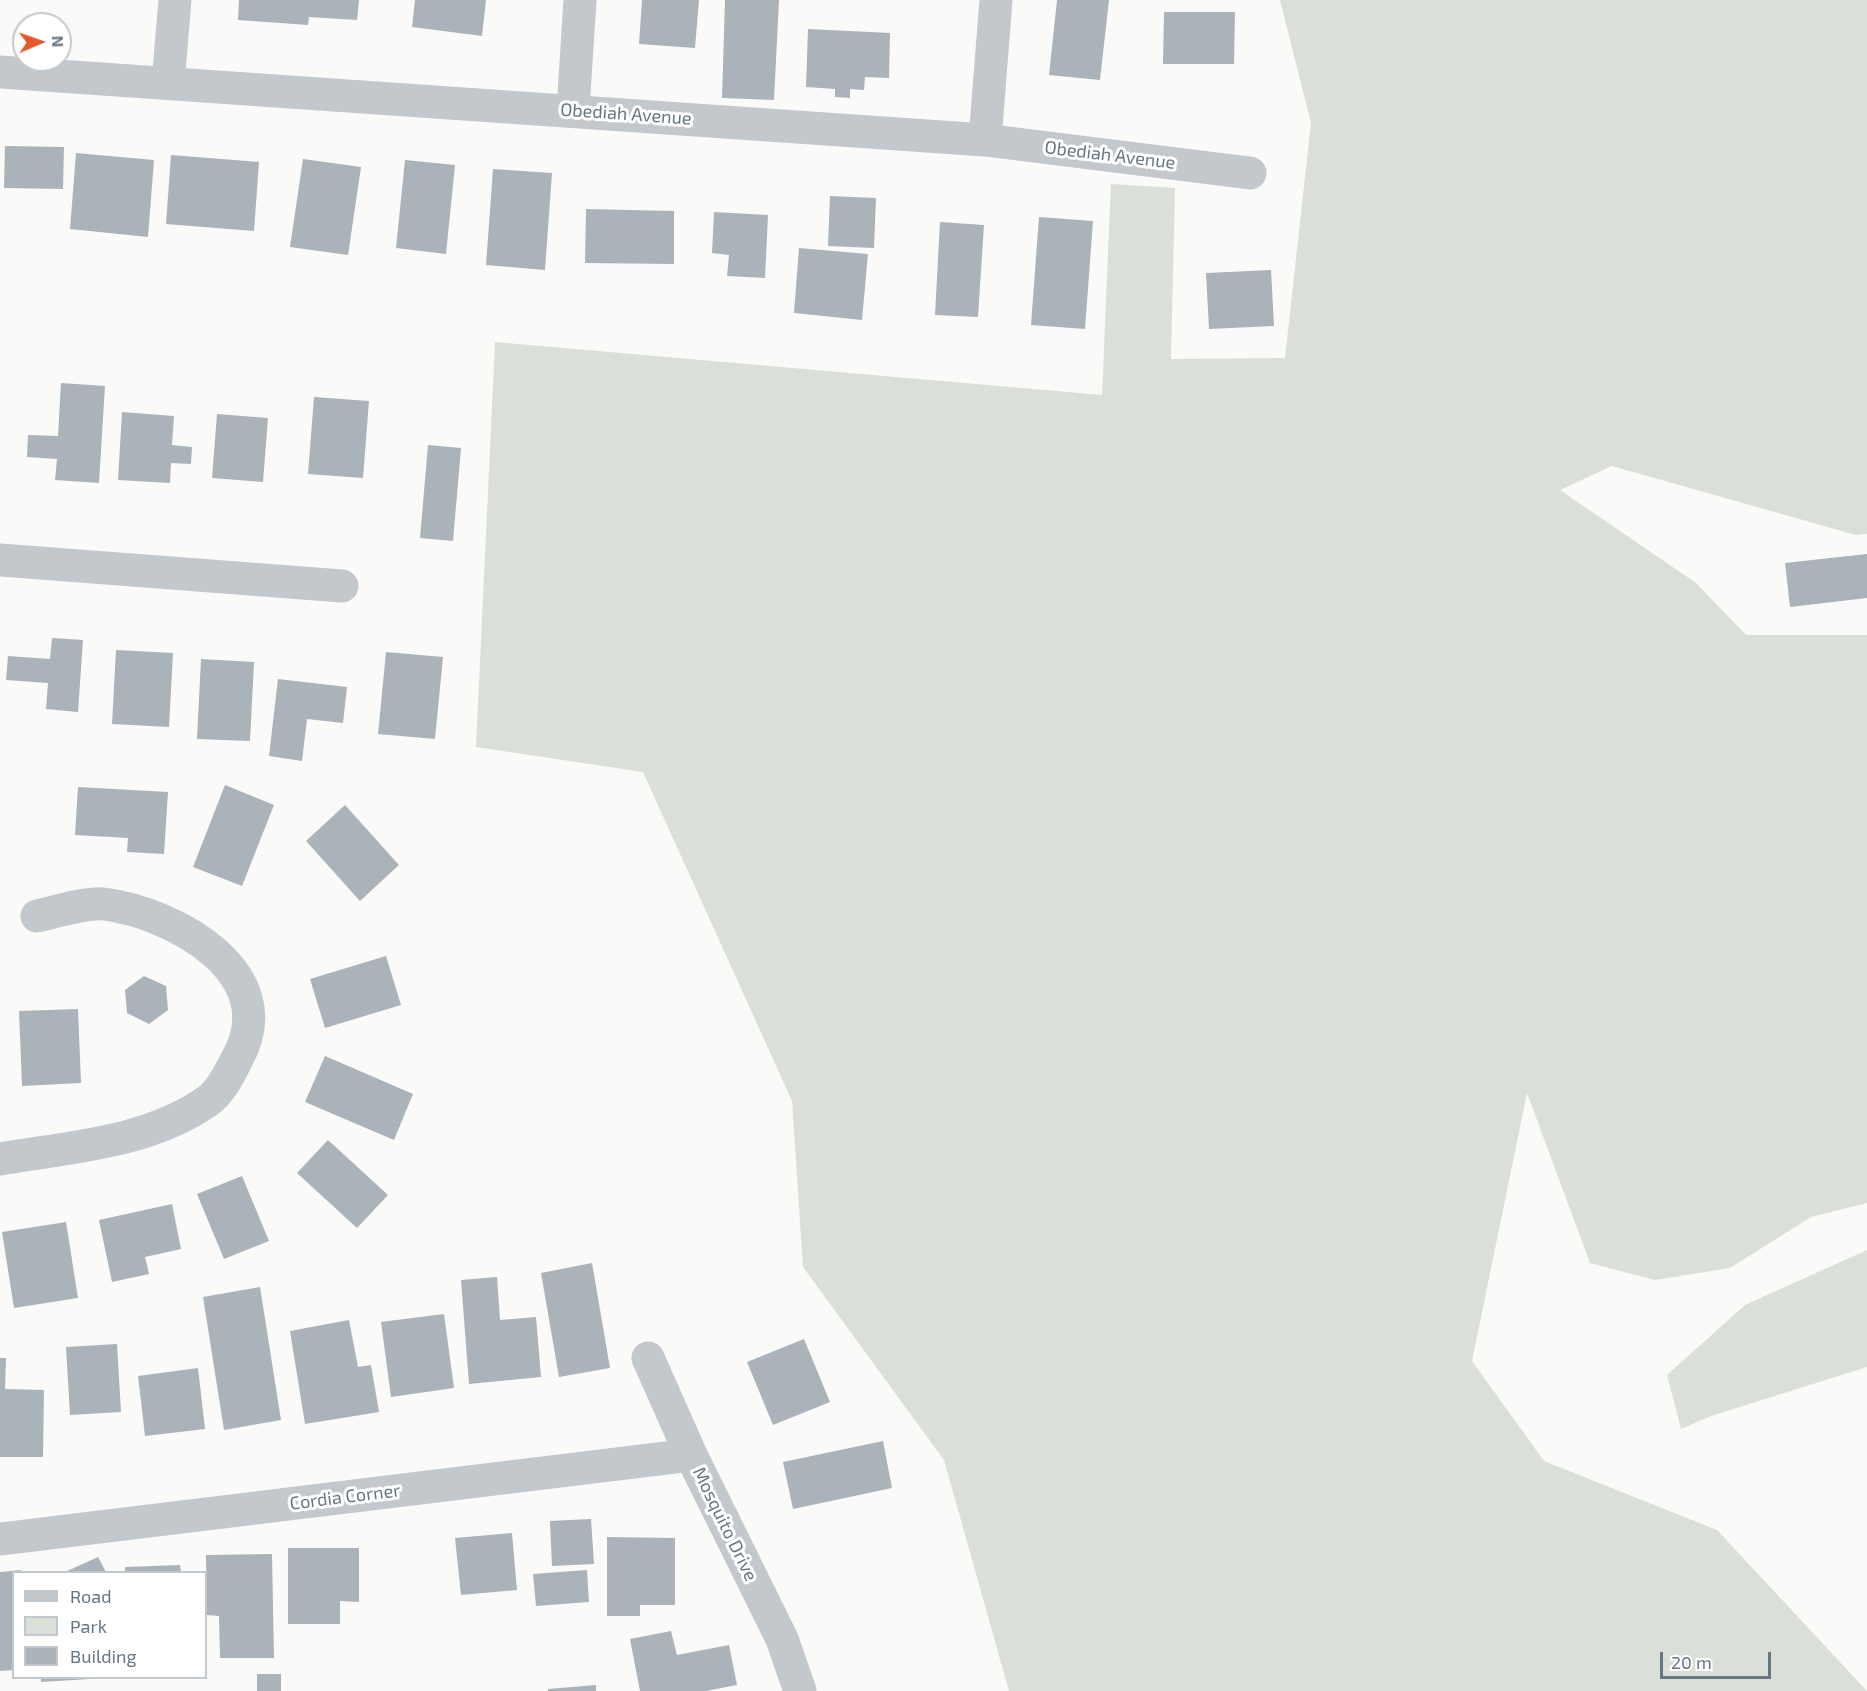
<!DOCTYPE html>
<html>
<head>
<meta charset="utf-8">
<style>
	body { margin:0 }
	#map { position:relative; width:1867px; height:1691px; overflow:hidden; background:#fafaf8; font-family:"Exo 2",sans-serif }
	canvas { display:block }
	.legend { position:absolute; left:12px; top:1571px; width:195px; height:108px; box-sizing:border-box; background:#fff; border:2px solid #c1c8cd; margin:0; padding:8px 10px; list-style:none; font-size:18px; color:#657683 }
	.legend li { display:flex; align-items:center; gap:12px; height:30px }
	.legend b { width:30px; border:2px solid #c1c8cd }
	.north { position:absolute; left:12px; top:12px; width:60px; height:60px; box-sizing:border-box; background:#fff; border:2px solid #c1c8cd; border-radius:50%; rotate:88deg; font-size:16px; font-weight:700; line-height:24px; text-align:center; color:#657683 }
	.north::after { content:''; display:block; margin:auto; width:21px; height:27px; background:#e4572e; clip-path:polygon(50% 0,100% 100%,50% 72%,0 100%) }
	.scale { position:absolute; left:1660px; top:1652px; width:111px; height:27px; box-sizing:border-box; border:3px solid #657683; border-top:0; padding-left:8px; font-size:18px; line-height:21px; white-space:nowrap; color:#657683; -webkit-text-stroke:4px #fff; paint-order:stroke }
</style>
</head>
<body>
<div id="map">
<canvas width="1867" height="1691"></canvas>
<ul class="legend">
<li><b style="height:8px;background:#c3c8cc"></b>Road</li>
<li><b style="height:16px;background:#dadfd7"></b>Park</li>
<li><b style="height:16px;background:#aab3b9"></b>Building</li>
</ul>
<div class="north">N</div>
<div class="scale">20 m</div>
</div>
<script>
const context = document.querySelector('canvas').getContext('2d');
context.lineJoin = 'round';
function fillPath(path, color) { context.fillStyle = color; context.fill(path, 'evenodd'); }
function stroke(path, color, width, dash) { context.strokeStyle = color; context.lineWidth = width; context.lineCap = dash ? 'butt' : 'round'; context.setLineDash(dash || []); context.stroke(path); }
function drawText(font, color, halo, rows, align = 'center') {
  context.font = font + ' "Exo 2",sans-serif'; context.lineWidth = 6; context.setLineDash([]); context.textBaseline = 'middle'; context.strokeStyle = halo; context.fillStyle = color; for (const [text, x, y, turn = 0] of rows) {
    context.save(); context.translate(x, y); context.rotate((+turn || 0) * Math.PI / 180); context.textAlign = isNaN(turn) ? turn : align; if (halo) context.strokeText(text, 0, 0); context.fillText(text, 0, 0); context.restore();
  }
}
const green = new Path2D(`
	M1280 0H1867V534L1856 535 1612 466 1560 490 1696 583 1746 635H1867V1203L1811 1217 1730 1268 1655 1280 1590 1263 1527 1093 1472 1361 1544 1461 1717 1530 1867 1691H1009L944 1460 803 1267 792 1101 643 772 476 747 495 342 1102 395 1111 184 1175 188 1171 359 1285 358 1311 123Z
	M1867 1250V1367L1711 1416 1681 1429 1667 1375 1745 1305Z`);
const building = new Path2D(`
	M239 0H359L357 20 309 17 308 25 238 20Z
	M415 0H486L482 36 412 27Z
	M642 0H699L695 48 639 44Z
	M725 0H779L774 100 722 98Z
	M1057 0H1109L1100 80 1049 75Z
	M1164 12H1235L1234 64H1163Z
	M808 29 890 33 889 78 865 77 864 90 850 89V98L835 97V89L806 87Z
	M5 146 64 147 63 189 4 188Z
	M76 153 154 160 148 237 70 229Z
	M171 155 259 162 254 231 166 224Z
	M303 159 361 167 348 255 290 247Z
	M405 160 455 165 446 254 396 248Z
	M493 169 552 173 545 270 486 265Z
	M830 196 876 198 874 248 828 246Z
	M586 209 674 211V264L585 263Z
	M714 212 768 215 765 278 727 276 729 255 712 253Z
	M1039 217 1093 221 1085 329 1031 325Z
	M940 222 984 225 978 317 935 315Z
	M799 248 868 254 862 320 794 313Z
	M1271 270 1274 326 1209 329 1206 273Z
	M61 383 105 386 99 483 55 480 57 459 27 457 28 435 58 436Z
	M314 397 369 401 363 478 308 474Z
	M122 412 174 416 172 445 192 447 191 464 171 463 170 483 118 480Z
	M217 414 268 418 263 482 212 478Z
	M428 445 461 448 453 541 420 538Z
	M1867 554V598L1790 607 1785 563Z
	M52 638 83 640 78 712 46 709 48 683 6 680 8 656 50 659Z
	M116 650 173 653 169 727 112 724Z
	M386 652 443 657 435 739 378 734Z
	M201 659 254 662 250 741 197 739Z
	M278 679 347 687 343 723 307 719 302 761 269 756Z
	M225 785 274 805 242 886 193 867Z
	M78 787 168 792 164 854 127 852 128 838 75 835Z
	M345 805 399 865 360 901 306 841Z
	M386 956 401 1005 325 1028 310 979Z
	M144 976 166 986 168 1010 149 1024 127 1013 125 990Z
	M78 1009 81 1083 22 1086 19 1011Z
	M325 1056 413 1094 394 1140 305 1102Z
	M328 1140 388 1195 357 1228 297 1173Z
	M242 1176 269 1241 224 1259 197 1194Z
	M172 1204 181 1249 145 1257 149 1274 112 1282 99 1220Z
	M66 1222 78 1298 14 1308 2 1232Z
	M592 1263 610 1368 559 1377 541 1273Z
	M497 1277 500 1320 536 1317 541 1377 469 1384 461 1280Z
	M260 1287 281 1420 224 1430 203 1297Z
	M444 1314 454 1388 391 1397 381 1322Z
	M349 1320 358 1367 371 1365 379 1412 305 1424 290 1331Z
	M804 1339 830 1402 773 1425 747 1362Z
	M117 1344 121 1412 70 1415 66 1347Z
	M0 1358H6L5 1389 44 1390 43 1457H0Z
	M198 1368 205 1429 145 1436 138 1376Z
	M883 1441 892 1488 793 1509 783 1462Z
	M591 1519 594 1564 552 1566 550 1521Z
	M512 1533 517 1590 461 1595 455 1538Z
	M607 1537 675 1538V1605H640V1616H607Z
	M288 1548H359V1602L340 1601V1624H288Z
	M272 1554 274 1658H220L219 1616 207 1615 206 1555Z
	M98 1557 106 1572H65Z
	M180 1565 181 1572H125V1567Z
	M21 1570V1572H14V1670L0 1671V1572Z
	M587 1570 589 1602 536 1606 533 1574Z
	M671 1631 677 1655 729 1645 737 1685 706 1691H640L630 1639Z
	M257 1674H281V1691H257Z
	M41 1678H90V1679L41 1682Z
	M596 1685V1691H548V1689Z`);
const minor = new Path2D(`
	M0 72 985 140 1250 173
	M168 83 175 0
	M573 110 580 0
	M985 140 996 0
	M0 560 342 586
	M0 1159C70 1147 149 1143 209 1100 221 1091 230 1073 237 1059 285 974 175 913 104 904 87 902 55 912 37 916
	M648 1358 691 1455 782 1639 800 1691
	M0 1539 691 1455`);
const streetNames = [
	["Obediah Avenue",626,114,4],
	["Obediah Avenue",1110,155,7],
	["Cordia Corner",345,1497,-7],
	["Mosquito Drive",725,1524,64]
];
fillPath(green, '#dadfd7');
fillPath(building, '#aab3b9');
stroke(minor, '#c3c8cc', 33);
drawText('18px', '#657683', '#fff', streetNames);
</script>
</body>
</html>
